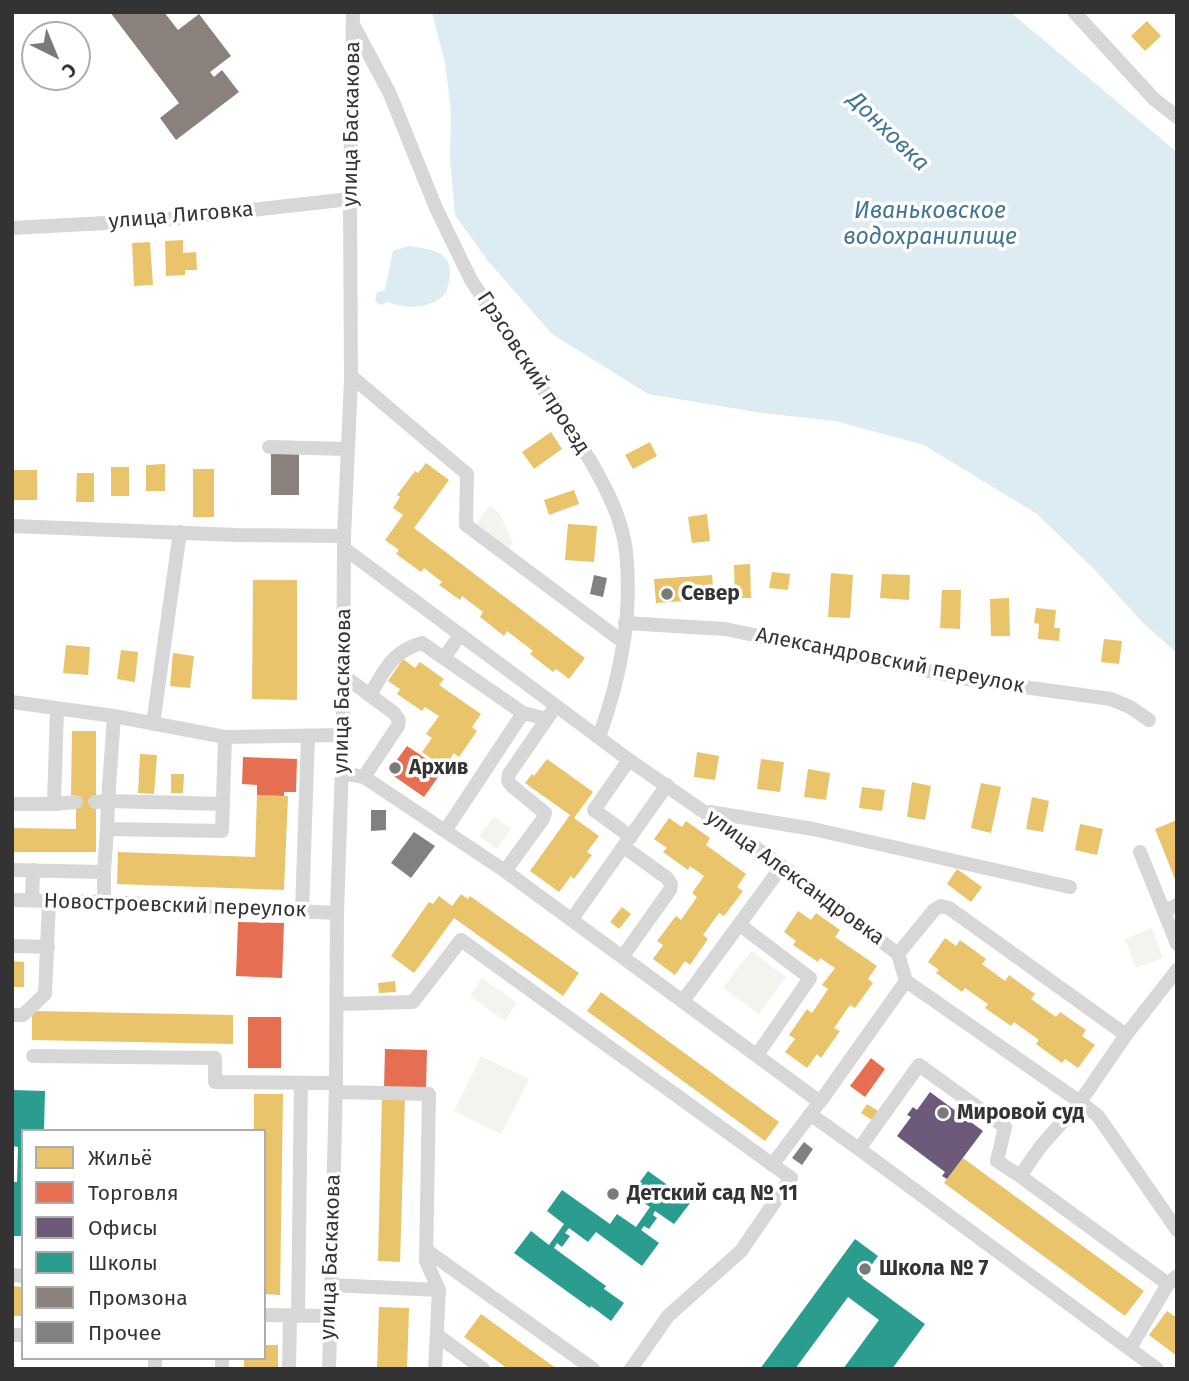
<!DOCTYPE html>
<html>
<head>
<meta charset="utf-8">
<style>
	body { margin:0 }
	#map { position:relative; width:1189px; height:1381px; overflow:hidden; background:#fff; font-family:"Fira Sans",sans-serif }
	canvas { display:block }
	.frame { position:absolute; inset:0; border:14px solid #333; pointer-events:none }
	.legend { position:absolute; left:21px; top:1129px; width:245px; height:231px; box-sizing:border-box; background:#fff; border:2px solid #adadad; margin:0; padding:9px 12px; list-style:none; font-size:21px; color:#333 }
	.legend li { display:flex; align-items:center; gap:14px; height:35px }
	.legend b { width:35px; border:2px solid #adadad }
	.north { position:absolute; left:21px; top:21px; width:70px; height:70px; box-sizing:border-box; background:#fff; border:2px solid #adadad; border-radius:50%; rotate:137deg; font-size:19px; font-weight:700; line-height:28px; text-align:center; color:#333 }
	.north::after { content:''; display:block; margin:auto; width:24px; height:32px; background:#7a7a7a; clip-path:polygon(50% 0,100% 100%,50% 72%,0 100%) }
</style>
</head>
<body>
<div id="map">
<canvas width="1189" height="1381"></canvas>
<div class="frame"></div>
<ul class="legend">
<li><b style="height:19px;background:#e9c46a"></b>Жильё</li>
<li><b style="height:19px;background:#e76f51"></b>Торговля</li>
<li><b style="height:19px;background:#6d597a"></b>Офисы</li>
<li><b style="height:19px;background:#2a9d8f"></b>Школы</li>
<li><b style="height:19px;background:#8a817c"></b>Промзона</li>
<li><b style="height:19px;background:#818181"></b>Прочее</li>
</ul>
<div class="north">С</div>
</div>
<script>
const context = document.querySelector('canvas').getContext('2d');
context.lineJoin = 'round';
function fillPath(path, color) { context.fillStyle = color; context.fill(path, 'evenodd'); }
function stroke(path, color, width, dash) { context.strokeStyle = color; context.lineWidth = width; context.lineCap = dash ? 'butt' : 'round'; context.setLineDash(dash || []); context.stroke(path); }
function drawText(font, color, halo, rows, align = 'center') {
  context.font = font + ' "Fira Sans",sans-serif'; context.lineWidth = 7; context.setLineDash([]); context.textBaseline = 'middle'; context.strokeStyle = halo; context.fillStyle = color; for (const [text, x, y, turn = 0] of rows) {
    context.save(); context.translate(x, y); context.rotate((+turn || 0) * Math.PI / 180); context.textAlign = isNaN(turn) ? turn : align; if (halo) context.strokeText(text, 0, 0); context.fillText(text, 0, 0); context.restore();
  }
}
const green = new Path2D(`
	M490 505 500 514 513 543 506 553 473 528Z
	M494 817 511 829 497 849 479 836Z
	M1152 928 1163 958 1136 968 1125 939Z
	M751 951 786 977 759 1014 723 988Z
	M482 978 517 1003 505 1021 470 996Z
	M481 1056 529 1079 501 1134 454 1111Z`);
const water = new Path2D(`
	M432 12H1010L1177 152V653L1143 623 1094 569 1037 514 924 445 835 421 762 413 648 394 552 334 488 261 455 215 450 158 451 111 445 63Z
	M408 246C440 250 459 254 446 293 429 310 409 309 387 302L382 305 377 303 375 300 377 292 385 290 393 251Z`);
const homes = new Path2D(`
	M1147 21 1161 36 1145 51 1131 36Z
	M183 240V253L196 252 197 270H185V275L166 276 165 241Z
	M150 242 153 285 134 286 132 243Z
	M551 432 562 449 534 469 522 452Z
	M650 442 657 456 633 469 625 455Z
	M426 463 449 480 414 528 585 658 569 679 556 669 553 672 530 654 533 651 507 631 504 636 480 617 483 612 462 596 460 600 439 585 442 582 424 568 421 572 396 554 399 550 385 540 403 515 393 508 400 497 397 495 415 471 418 473Z
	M165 464V491H146V465Z
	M111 467H129V496H111Z
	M193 469H214V517H193Z
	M12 470H37V500H12Z
	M77 473H94V502H76Z
	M574 490 579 504 549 515 544 500Z
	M707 514 710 541 692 543 688 517Z
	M568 524 597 526 594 562 565 560Z
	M750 564 751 598H735L734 565Z
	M772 572 790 574 788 590 769 588Z
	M831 573 853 575 850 618 828 617Z
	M882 574 910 575 909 600 880 598Z
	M712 575 714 599 656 603 654 579Z
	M253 580H297V700L252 699Z
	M942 590H961L960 629 940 628Z
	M1009 598 1010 636H991L990 599Z
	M1036 608 1056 610 1054 628H1060L1059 641 1038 639 1039 624 1034 623Z
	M1104 639 1122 641 1119 664 1101 662Z
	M66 645 90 647 88 675 63 673Z
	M121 650 138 652 135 682 117 679Z
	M173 653 194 656 190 688 170 686Z
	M403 659 415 668 420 662 444 679 439 685 481 714 472 727 477 731 459 757 454 753 444 768 422 752 432 738 426 734 439 716 425 707 422 711 397 694 400 689 388 681Z
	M72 731H96V852H12V828L76 829V795H71Z
	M697 752 719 756 715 780 694 777Z
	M140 754 157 755 154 794 138 793Z
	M547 759 593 792 574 818 599 836 587 852 592 855 574 879 571 876 559 892 530 871 570 815 525 783 532 774 534 776Z
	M761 759 784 762 780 792 757 789Z
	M808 769 830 773 826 800 804 797Z
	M171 774H184L183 793H171Z
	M912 782 931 786 925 820 907 817Z
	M981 783 1001 787 991 833 971 828Z
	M862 787 885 790 882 811 859 808Z
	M257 795 288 796 284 890 117 884 118 852 255 857Z
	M1032 797 1049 801 1043 832 1026 829Z
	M669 818 682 827 686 821 710 838 706 845 746 874 737 887 743 891 724 916 719 913 703 935 708 939 690 965 685 961 675 975 653 959 663 945 657 941 676 916 681 920 697 897 692 893 704 876 690 866 688 870 663 852 667 848 654 839Z
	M1177 820V884L1155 829Z
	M1080 824 1103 829 1097 855 1075 850Z
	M957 869 982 887 971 902 947 884Z
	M461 894 468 899 470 896 579 973 563 996 454 918 414 973 391 956 429 902 433 904 439 896 452 906Z
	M622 907 631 914 619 929 610 922Z
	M798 911 811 920 816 913 840 930 835 937 877 966 868 979 873 983 855 1008 850 1005 834 1028 840 1031 821 1058 817 1054 807 1068 785 1052 795 1039 789 1035 807 1009 812 1013 828 989 822 985 835 968 820 958 818 962 793 945 796 941 784 932Z
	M945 938 956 946 960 940 986 959 982 964 1005 981 1009 975 1035 994 1031 999 1056 1017 1060 1012 1086 1030 1082 1036 1095 1045 1078 1068 1065 1059 1062 1063 1036 1044 1039 1040 1014 1022 1011 1026 985 1008 988 1004 965 988 962 992 936 973 939 970 928 962Z
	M12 961 24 962V987H12Z
	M395 981 396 992 379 993 378 983Z
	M601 992 779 1122 765 1141 587 1011Z
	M32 1011 233 1015V1044L32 1040Z
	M254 1094H283L280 1295 264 1294V1131H254Z
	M382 1096 405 1097 400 1262 378 1261Z
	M867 1104 878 1111 872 1120 861 1113Z
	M963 1158 1144 1291 1125 1316 944 1183Z
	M12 1286 23 1287V1316H12Z
	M379 1307 409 1308 407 1369H377Z
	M1167 1311 1177 1318V1356L1149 1335Z
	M481 1314 557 1369H508L478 1347 464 1337Z
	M264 1345H278V1369H244V1358H264Z`);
const shops = new Path2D(`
	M407 746 443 770 424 797 388 772Z
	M243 757 297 759 296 792H284V796L257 795V785L242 784Z
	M238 922 284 923 282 978 236 976Z
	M248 1017H281V1068H248Z
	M385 1049 427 1050 426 1089 384 1088Z
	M871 1058 885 1069 865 1097 850 1086Z`);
const offices = new Path2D(`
	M930 1092 983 1131 947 1179 942 1176 945 1172 897 1136 911 1117 907 1115 913 1107 917 1110Z`);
const schools = new Path2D(`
	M12 1090 45 1091 44 1131H23V1236H12V1182H17L18 1147 12 1146Z
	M648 1171 691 1202 674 1224 655 1211 653 1215 657 1218 649 1229 644 1226 641 1230 659 1243 642 1266 596 1232 588 1242 569 1228 565 1233 570 1236 562 1247 557 1243 554 1248 606 1286 604 1289 624 1303 611 1321 591 1306 590 1308 514 1253 531 1231 549 1245 564 1224 547 1211 562 1190 610 1224 617 1214 636 1227 650 1207 631 1194Z
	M855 1239 878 1256 862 1278 925 1324 892 1369H843L879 1320 848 1297 795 1369H760Z`);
const industry = new Path2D(`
	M110 12H164L178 30 199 14 231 56 210 72 214 77 222 70 239 92 176 140 160 118 179 103Z
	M271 453 299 454V495H271Z`);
const building = new Path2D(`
	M594 575 607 578 603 597 590 594Z
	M371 810H386V830L371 831Z
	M414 832 435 846 411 878 391 863Z
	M804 1142 813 1149 802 1165 792 1158Z`);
const minor = new Path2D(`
	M1074 12 1154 99 1177 117
	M354 26 390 94 436 208 471 280 590 460C606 488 622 518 626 551 633 614 620 679 599 737
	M12 228 162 220 350 199
	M351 376 467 474 466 525 623 642
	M269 447 348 449
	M12 526 236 535 344 536
	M345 549 629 760 782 866 898 954 906 981 1080 1102 1098 1116 1177 1230
	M625 623 725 629 972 680 1111 699 1130 707 1149 720
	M444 658 460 635
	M344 676 394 713 399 720 398 726 364 777
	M370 695C385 670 392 651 422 643L523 713 547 719
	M12 702 114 716 225 737 343 735
	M114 716 108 801 223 804
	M153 724 180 532
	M629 760 594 810 631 837
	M342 773 364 777 505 871 820 1102 906 981
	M95 802 108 801 107 829
	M12 804H54L57 709
	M54 804 76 802
	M710 812 813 829 1070 887
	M445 831 523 713
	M1140 852 1177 944
	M12 870 104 872 107 829 222 831 225 737
	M505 871 543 819 545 813 512 786 508 781 509 774 551 713
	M12 900 104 902 337 913
	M32 901 33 870
	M104 902V872
	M302 911 308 736
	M1164 911 1177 905
	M572 919 667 785
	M740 925 810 978 757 1055
	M12 946 48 947
	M898 954 934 910 941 906 949 908 1126 1035 1080 1102 1041 1146 1020 1176
	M623 956 670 890 671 884 667 878 624 847
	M683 1001 782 866
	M338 1004 413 1002 461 940 791 1178 741 1251 668 1316 631 1369
	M12 1015H23L45 994 49 902
	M1126 1035 1177 970
	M33 1056 215 1058V1082L336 1083
	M336 1092 429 1094 426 1261 439 1290 435 1369
	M810 1114 859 1149 919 1065 1005 1127 997 1161 1020 1176 1168 1284
	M859 1149 1157 1369
	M772 1165 816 1107
	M426 1250 593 1369
	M12 1275 23 1276
	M330 1285 439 1290
	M264 1315 330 1316
	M298 1316 301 1083
	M12 1335H23
	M437 1335 483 1369
	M1130 1348 1168 1284 1177 1276
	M155 1369V1358
	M222 1369V1358
	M289 1369 290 1316
	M329 1369 336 1083 337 913 343 735 344 536 351 380 350 199 353 12`);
const markers = [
	[667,594,7,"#7a7a7a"],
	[395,768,7,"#7a7a7a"],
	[943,1113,7,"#7a7a7a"],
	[613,1194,7,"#7a7a7a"],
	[865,1269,7,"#7a7a7a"]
];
const streetNames = [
	["улица Баскакова",352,124,-89],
	["улица Лиговка",181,216,-5],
	["Грэсовский проезд",533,373,57],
	["Александровский переулок",890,661,11],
	["улица Баскакова",343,691,-89],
	["улица Александровка",795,878,36],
	["Новостроевский переулок",175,906,2],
	["улица Баскакова",331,1257,-88]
];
const poiNames = [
	["Север",681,594],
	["Архив",409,768],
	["Мировой суд",957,1113],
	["Детский сад № 11",627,1194],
	["Школа № 7",879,1269]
];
const waterNames = [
	["Донховка",888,132,44],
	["Иваньковское",930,212],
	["водохранилище",930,238]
];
fillPath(green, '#f1f5ed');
fillPath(water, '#ddebf3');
fillPath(homes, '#e9c46a');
fillPath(shops, '#e76f51');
fillPath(offices, '#6d597a');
fillPath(schools, '#2a9d8f');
fillPath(industry, '#8a817c');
fillPath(building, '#818181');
stroke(minor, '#d7d7d7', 14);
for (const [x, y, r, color] of markers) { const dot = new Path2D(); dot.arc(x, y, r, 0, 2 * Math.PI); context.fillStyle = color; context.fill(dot); stroke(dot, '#fff', 2.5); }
drawText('21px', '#333', '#fff', streetNames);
drawText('bold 21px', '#333', '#fff', poiNames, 'left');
drawText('italic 23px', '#3f7597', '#fff', waterNames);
</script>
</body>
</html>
